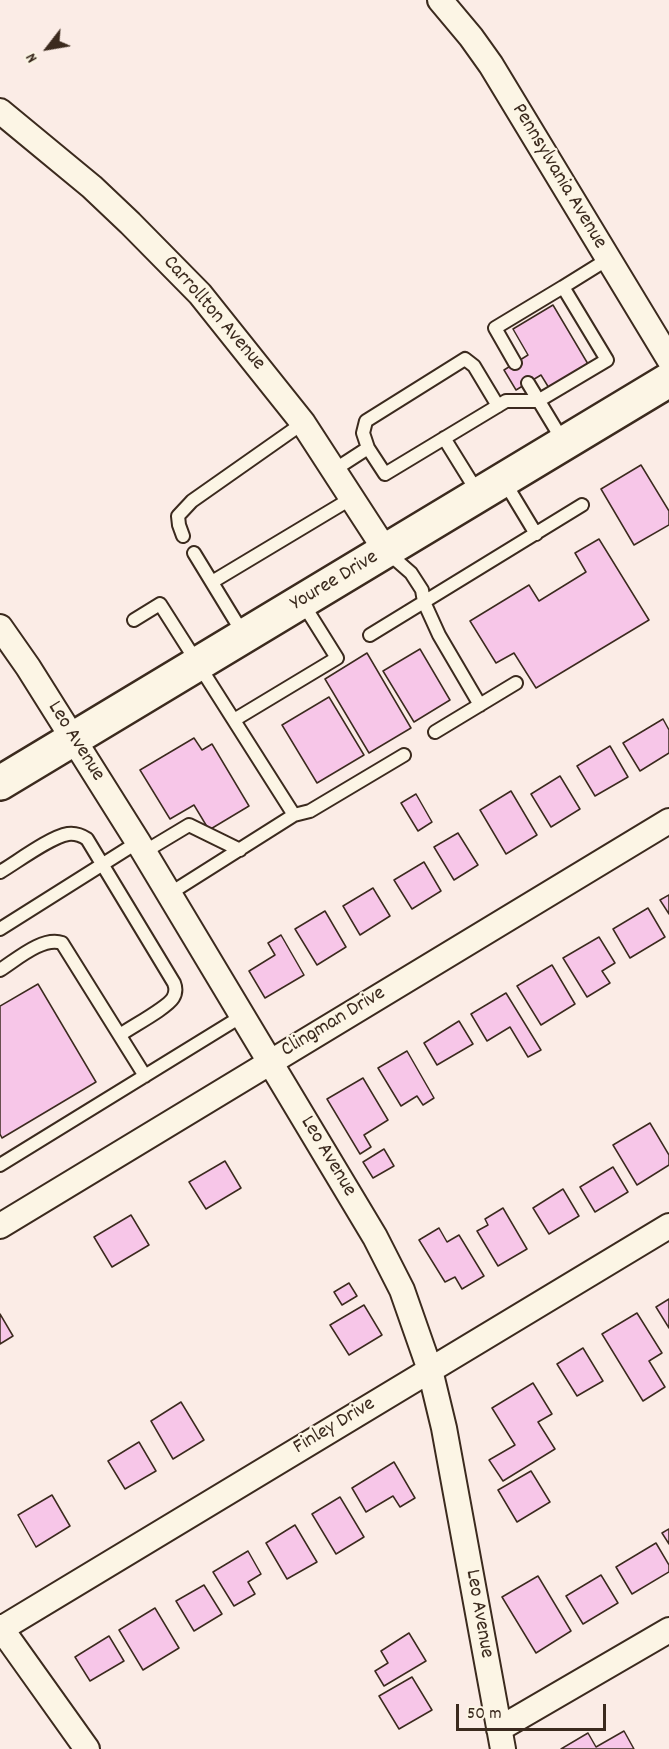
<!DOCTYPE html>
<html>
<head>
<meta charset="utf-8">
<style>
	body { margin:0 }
	#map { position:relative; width:669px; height:1749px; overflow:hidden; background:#fbece6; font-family:Dekko,sans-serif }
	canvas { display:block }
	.north { position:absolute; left:18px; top:18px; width:60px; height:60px; -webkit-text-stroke:4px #fcf5e5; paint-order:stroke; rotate:239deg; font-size:16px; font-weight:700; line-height:24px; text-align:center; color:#3b2a1e }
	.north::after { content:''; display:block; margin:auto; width:21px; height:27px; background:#3b2a1e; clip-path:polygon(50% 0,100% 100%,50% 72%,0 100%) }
	.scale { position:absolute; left:456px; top:1704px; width:150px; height:27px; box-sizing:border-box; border:3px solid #3b2a1e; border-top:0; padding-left:8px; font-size:18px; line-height:21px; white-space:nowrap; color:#3b2a1e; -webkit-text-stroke:4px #fcf5e5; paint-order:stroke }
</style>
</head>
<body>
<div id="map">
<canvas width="669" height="1749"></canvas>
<div class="north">N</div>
<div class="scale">50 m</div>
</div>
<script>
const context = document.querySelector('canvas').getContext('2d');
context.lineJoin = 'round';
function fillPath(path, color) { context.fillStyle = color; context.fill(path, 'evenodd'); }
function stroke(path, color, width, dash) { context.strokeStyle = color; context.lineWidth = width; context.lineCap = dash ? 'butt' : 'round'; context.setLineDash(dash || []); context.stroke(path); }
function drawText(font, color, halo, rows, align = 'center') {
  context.font = font + ' Dekko,sans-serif'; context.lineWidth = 4.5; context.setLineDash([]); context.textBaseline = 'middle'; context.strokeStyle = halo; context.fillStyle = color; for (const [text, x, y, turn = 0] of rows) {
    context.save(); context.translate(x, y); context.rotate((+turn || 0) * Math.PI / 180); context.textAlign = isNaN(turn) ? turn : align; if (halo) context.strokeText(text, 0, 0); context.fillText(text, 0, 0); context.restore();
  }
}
const building = new Path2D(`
	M553 305 588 364 549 388 541 375 516 390 504 370 528 355 513 329Z
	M641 465 669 511V525L634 545 601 489Z
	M599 539 649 620 536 688 514 653 496 663 470 621 529 585 539 601 586 572 575 553Z
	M420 649 450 700 414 722 383 671Z
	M367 653 411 728 369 753 325 679Z
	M329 697 364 755 317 783 282 725Z
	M663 719 669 730V753L640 771 623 743Z
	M194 738 202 750 212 744 249 806 209 830 194 805 170 819 140 770Z
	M610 746 628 777 595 796 577 766Z
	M560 776 580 809 551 827 531 794Z
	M511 791 537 835 506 854 480 810Z
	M416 794 432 822 418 831 401 803Z
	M458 833 478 865 454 880 434 847Z
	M424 862 441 891 412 909 394 880Z
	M373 888 390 916 360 935 343 906Z
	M669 895V914L660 900Z
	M648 908 665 937 630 958 613 929Z
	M325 911 346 947 317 965 295 929Z
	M281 935 304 975 265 998 249 971 275 955 268 943Z
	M599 937 615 963 602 971 610 983 587 997 563 958Z
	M552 965 575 1004 541 1025 517 986Z
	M38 984 96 1082 2 1138 0 1134V1006Z
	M506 993 541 1050 528 1057 510 1027 487 1041 471 1014Z
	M459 1021 473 1044 437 1065 424 1043Z
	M407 1051 434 1098 423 1105 417 1096 401 1106 378 1068Z
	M363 1078 388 1120 364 1135 371 1147 360 1154 327 1099Z
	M650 1123 669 1155V1165L637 1185 613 1145Z
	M384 1149 394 1166 373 1178 363 1162Z
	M225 1161 241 1188 206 1209 189 1182Z
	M613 1167 628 1192 595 1212 580 1187Z
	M563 1189 579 1216 549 1234 533 1208Z
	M503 1208 527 1249 498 1266 477 1231 488 1225 485 1219Z
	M131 1215 149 1245 112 1267 94 1237Z
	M439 1228 447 1242 459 1235 484 1276 462 1289 455 1277 445 1282 419 1240Z
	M349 1283 357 1296 342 1305 334 1292Z
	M669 1299V1328L656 1307Z
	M364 1305 382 1335 349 1355 330 1325Z
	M637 1313 662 1353 649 1361 665 1387 643 1401 602 1334Z
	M0 1314 13 1336 0 1344Z
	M583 1348 603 1381 577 1396 557 1364Z
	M533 1383 552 1414 538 1422 555 1449 503 1481 489 1460 515 1445 492 1408Z
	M181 1402 204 1440 173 1459 151 1421Z
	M139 1442 156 1471 125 1489 108 1461Z
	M394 1462 415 1498 400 1507 393 1496 366 1512 352 1488Z
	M531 1471 550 1502 517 1522 498 1490Z
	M52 1495 70 1526 36 1547 18 1515Z
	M340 1497 364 1537 336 1554 312 1514Z
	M295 1525 317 1562 287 1579 266 1543Z
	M669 1529V1544L662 1533Z
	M656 1543 669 1565V1572L632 1594 616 1567Z
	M248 1551 261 1574 248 1582 255 1594 234 1606 213 1572Z
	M601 1575 618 1603 583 1624 566 1596Z
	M538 1576 571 1631 536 1653 502 1597Z
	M204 1585 222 1614 194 1631 176 1601Z
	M155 1608 179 1648 143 1670 119 1630Z
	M409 1633 426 1661 384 1686 375 1671 388 1663 381 1651Z
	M109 1636 124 1661 90 1681 75 1657Z
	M412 1677 432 1710 399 1729 379 1696Z
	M624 1731 634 1749H561L588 1733 596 1747Z`);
const lane = new Path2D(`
	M563 287 608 259
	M528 383 563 441
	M444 438 478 493
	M368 448 363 433 366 421 465 359 474 366 498 406
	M334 470 368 448 385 474 506 401H538L607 360 563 287 495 328 515 363
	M504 481 536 534
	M183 536 179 525 178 516 192 501 303 423
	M387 552 411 573 422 590 424 602 439 635 480 705
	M194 553 244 635
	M212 582 352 498
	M134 620 160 604 294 815 169 894
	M370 635 582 505
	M234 720 337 658 302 602
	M435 732 516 683
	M294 815 310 811 404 755
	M144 852 189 825 240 850
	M0 872C17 862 50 837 68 834 76 833 81 835 87 839L174 983C176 988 176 993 173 998 167 1008 131 1027 120 1035
	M0 929 138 842
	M0 970C16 960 43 936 62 943L145 1076
	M0 1165 242 1016`);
const street = new Path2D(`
	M440 0 471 37 491 65 669 359
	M0 111 92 187 130 223 200 294 303 423 386 551
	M0 627 28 667 138 842 375 1237 402 1290 430 1370 444 1428 503 1749
	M0 1226 669 821
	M0 1627 87 1749
	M1 1629 669 1226
	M499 1729 669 1630`);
const primary = new Path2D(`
	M0 783 669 380`);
const streetNames = [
	["Pennsylvania Avenue",558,177,59],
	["Carrollton Avenue",213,314,49],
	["Youree Drive",335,582,-31],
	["Leo Avenue",75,742,58],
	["Clingman Drive",334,1023,-31],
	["Leo Avenue",327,1157,59],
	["Finley Drive",335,1427,-31],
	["Leo Avenue",478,1614,80]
];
fillPath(building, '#f7c6e8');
stroke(building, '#3b2a1e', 1.5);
stroke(lane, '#3b2a1e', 16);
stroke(street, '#3b2a1e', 28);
stroke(primary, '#3b2a1e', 38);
stroke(lane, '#fcf5e5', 12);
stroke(street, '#fcf5e5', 24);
stroke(primary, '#fcf5e5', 33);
drawText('21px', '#3b2a1e', '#fcf5e5', streetNames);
</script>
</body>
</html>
